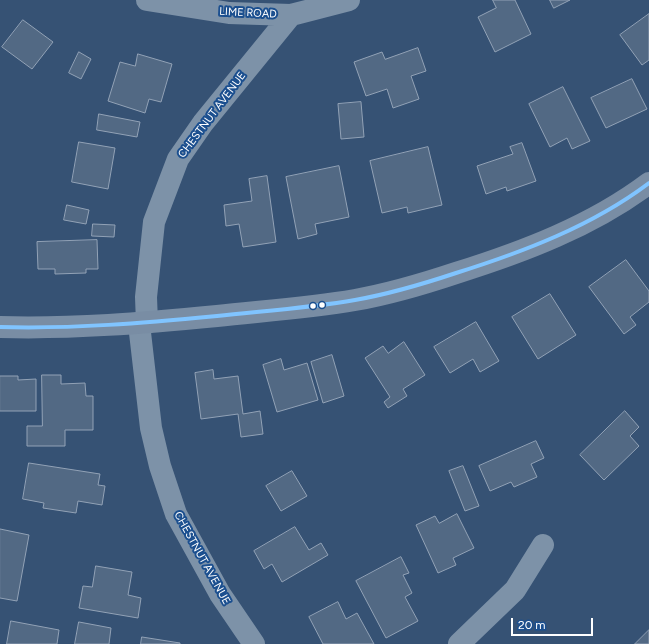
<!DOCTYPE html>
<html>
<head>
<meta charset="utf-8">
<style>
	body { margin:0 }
	#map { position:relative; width:649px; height:644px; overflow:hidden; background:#365274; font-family:Figtree,sans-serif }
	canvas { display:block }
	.scale { position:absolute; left:511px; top:618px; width:82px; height:18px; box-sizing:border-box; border:2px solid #fff; border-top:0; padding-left:5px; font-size:12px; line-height:14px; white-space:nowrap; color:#fff; -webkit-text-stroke:3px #1b4f8f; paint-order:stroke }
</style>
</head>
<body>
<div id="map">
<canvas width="649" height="644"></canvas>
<div class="scale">20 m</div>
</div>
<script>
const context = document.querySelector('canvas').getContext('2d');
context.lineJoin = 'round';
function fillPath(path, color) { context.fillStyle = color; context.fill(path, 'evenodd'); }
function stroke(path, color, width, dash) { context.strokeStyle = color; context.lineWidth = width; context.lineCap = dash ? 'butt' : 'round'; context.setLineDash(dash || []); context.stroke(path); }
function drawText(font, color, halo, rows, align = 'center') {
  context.font = font + ' Figtree,sans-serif'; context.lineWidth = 4; context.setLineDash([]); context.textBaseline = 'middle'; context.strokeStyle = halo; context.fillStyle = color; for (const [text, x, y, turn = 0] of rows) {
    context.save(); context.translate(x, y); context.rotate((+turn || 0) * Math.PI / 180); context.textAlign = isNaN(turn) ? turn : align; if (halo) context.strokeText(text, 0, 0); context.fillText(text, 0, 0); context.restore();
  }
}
const building = new Path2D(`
	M493 0H515L531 34 495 52 478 17 496 8Z
	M550 0H570L554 8Z
	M649 14V60L642 65 620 35Z
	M23 20 53 42 32 69 2 47Z
	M418 48 426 71 411 76 419 99 393 108 387 89 366 96 354 62 382 52 385 59Z
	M79 52 91 59 81 79 69 73Z
	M138 54 172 64 161 102 149 99 145 113 108 101 120 62 135 66Z
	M632 79 647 109 606 128 591 98Z
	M563 87 590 141 572 149 567 138 550 147 529 104Z
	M361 102 364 137 341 139 338 104Z
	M99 114 140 122 137 137 97 130Z
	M79 142 115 148 108 189 72 182Z
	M522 143 536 181 507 191 506 187 486 194 477 166 513 154 510 147Z
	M428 147 442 205 408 213 407 207 382 213 370 161Z
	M339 166 349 217 315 224 317 234 298 239 286 177Z
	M267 176 276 242 243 247 239 224 226 226 224 205 252 201 249 179Z
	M67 205 89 210 86 224 64 220Z
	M93 224 115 225 114 237 92 236Z
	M97 240 98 269H86V273L55 274V269H38L37 242Z
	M626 260 649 291V302L630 317 636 325 624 334 589 287Z
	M550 294 576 335 538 359 512 317Z
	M476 322 499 361 480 372 473 359 450 373 434 347Z
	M404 342 425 375 403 389 407 396 388 408 384 402 390 397 365 358 383 346 388 353Z
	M332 355 344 396 323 403 311 362Z
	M281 359 284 370 307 363 318 400 277 412 263 365Z
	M213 370 214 379 238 376 243 414 260 411 263 434 241 437 238 414 201 419 195 373Z
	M42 375H61V384L85 383 86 396H93V430H65V446H27V426H42Z
	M0 376H18V380L36 379V411H0Z
	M625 411 639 427 630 436 639 446 604 480 580 455Z
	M536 441 544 458 531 464 537 477 514 487 511 482 490 491 479 466Z
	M29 463 100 474 98 485 105 486 102 505 78 501 76 513 43 508 44 503 23 499Z
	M463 466 479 506 465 511 449 471Z
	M292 471 307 496 281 511 266 486Z
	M457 514 474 548 453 558 456 565 438 573 416 525 435 516 439 523Z
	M295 527 309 550 321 543 328 555 282 582 272 564 264 569 254 551Z
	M0 529 29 535 17 601 0 598Z
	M401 557 409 573 403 575 412 593 405 597 418 621 386 638 356 581Z
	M96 566 132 572 128 595 141 598 138 618 79 608 83 586 92 587Z
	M338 602 346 619 357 613 374 644H323L309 617Z
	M11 621 59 630 57 644H7Z
	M79 622 111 628 109 644H75Z
	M649 630V644H635Z
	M142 637 180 643V644H141Z`);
const street = new Path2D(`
	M147 0 229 13 291 15 349 0
	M147 323 146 297 154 222 178 159 203 123 291 15
	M139 324 151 428 160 466 176 514 220 594 254 644
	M459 644 515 590 543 545`);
const secondary = new Path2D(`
	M0 327C73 329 144 323 217 316 263 311 309 308 355 300 389 294 423 284 456 273 523 252 592 226 649 183`);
const bus1 = new Path2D(`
	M0 327C73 329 144 323 217 316 263 311 309 308 355 300 389 294 423 284 456 273 523 252 592 226 649 183`);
const markers = [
	[322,305,3.5,"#fff"],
	[313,306,3.5,"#fff"]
];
const streetNames = [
	["LIME ROAD",248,13,3],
	["CHESTNUT AVENUE",212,115,-53],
	["CHESTNUT AVENUE",202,558,61]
];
fillPath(building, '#526984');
stroke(building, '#92a2b6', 1);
stroke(street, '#7d92a8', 22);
stroke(secondary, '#798da4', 22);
stroke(bus1, '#80c4ff', 4);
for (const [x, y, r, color] of markers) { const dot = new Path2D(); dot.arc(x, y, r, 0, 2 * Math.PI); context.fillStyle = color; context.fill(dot); stroke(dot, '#1b4f8f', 1.5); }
drawText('11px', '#fff', '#1b4f8f', streetNames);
</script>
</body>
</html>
